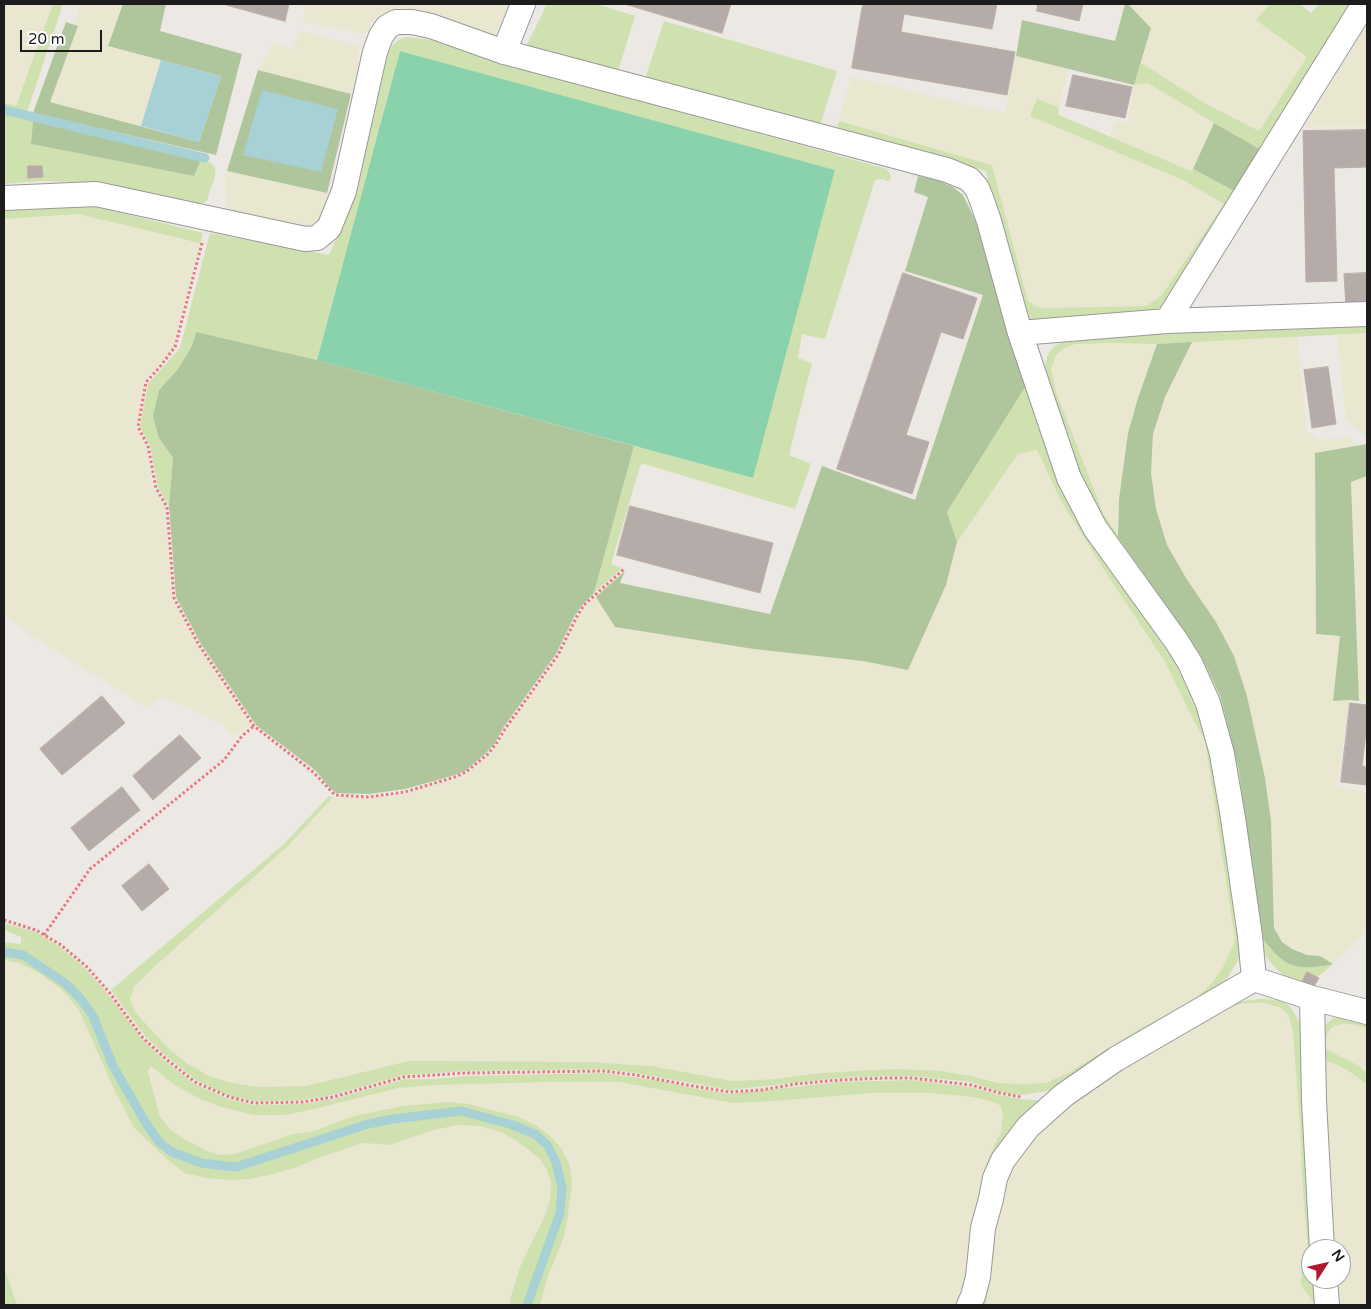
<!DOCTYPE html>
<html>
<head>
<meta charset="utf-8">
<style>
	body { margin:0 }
	#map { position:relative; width:1371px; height:1309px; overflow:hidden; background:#ece8e3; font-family:"Varela Round",sans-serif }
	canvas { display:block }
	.frame { position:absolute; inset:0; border:5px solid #1c1c1c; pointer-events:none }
	.north { position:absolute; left:1301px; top:1239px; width:50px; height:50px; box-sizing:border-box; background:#fff; border:1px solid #a4a4a4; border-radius:50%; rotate:55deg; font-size:14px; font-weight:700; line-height:20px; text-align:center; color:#1c1c1c }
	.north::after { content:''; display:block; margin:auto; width:18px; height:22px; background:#b01830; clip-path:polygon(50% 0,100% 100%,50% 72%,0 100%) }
	.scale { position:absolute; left:20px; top:30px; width:82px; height:22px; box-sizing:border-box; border:2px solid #1c1c1c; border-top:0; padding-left:6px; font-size:15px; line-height:18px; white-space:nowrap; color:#1c1c1c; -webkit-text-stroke:4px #fff; paint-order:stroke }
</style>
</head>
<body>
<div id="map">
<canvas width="1371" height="1309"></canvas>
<div class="frame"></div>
<div class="north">N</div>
<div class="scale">20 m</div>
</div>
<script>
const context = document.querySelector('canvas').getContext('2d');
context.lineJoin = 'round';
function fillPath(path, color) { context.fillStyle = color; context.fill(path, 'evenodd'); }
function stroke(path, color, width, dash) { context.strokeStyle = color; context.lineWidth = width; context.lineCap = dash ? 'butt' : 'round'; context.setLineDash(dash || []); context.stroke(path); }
const farmland = new Path2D(`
	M4 4H53L16 106 4 103Z
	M81 4H123L108 46 161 60 141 126 50 102 78 26 74 25Z
	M306 4H510L493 37 394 10 379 15 371 23 366 34 303 22Z
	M1128 4H1270L1256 20 1308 57 1259 131 1208 105 1141 63 1151 28Z
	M1367 24V126L1305 127 1337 75Z
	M300 31 359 46 358 65 351 94 258 70 274 43 292 50Z
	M1016 56 1069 68 1058 107 1037 99 1030 116 1185 181 1224 204 1161 296 1153 302 1146 306 1044 308 1035 306 1028 301 992 165 839 121 851 77 1005 113Z
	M1148 83 1214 123 1192 171 1109 136 1117 121 1128 122 1134 85Z
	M227 171 327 193 321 220 314 224 301 227 226 209 225 177Z
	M78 214 200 243 174 346 158 367 144 381 136 427 146 447 154 489 165 507 172 599 198 646 250 725 233 736 222 724 180 704 160 697 148 708 33 637 4 614V219Z
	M1367 333V438L1346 419 1337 335Z
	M1298 337 1306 430 1317 440 1350 437 1356 446 1315 453 1316 633 1340 635 1334 701 1349 700 1337 787 1367 792V931L1333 964 1320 956 1307 955 1292 949 1282 942 1274 928 1271 821 1265 778 1247 696 1234 656 1216 622 1186 578 1167 545 1156 509 1151 473 1153 434 1165 397 1192 342Z
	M1091 343 1157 344 1138 398 1128 433 1119 499 1118 537 1104 515 1056 392 1051 369 1056 355 1063 349 1075 344Z
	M1037 450 1061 501 1108 576 1165 663 1189 711 1205 741 1235 941 1223 967 1215 979 1205 990 1193 1000 1136 1031 1068 1073 1047 1083 1020 1084 997 1083 971 1076 941 1071 733 1081 651 1066 590 1062 409 1061 306 1086 259 1087 233 1083 209 1076 187 1062 169 1049 136 1013 130 1000 134 987 152 969 288 846 333 797 369 798 405 794 456 779 467 774 489 756 498 745 507 730 560 656 577 619 586 606 596 597 615 627 863 661 908 670 946 585 957 542 1018 454Z
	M1367 476V701H1359L1351 482Z
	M4 960 19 963 39 973 62 990 79 1010 112 1085 134 1128 184 1173 206 1178 231 1180 250 1179 274 1174 297 1167 321 1157 363 1143 390 1145 433 1130 459 1125 480 1126 501 1132 517 1141 539 1158 547 1170 551 1183 550 1200 545 1215 520 1267 511 1296 510 1305H17L4 1266Z
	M1253 1003 1274 1006 1285 1011 1290 1020 1293 1032 1300 1126 1302 1178 1308 1252 1302 1263 1301 1285 1315 1305H985L994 1253V1232L1000 1203 1009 1177 1020 1155 1031 1141 1066 1106 1134 1059 1225 1009Z
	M1342 1023H1350L1367 1028V1073L1359 1066 1324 1048 1327 1034 1334 1027Z
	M1324 1059 1340 1065 1358 1077 1367 1085V1305H1341L1338 1279H1341V1249H1335L1333 1224Z
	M151 1066 173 1084 200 1099 218 1106 253 1115H286L318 1108 398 1088 410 1086 550 1082H619L733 1103 775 1101 871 1093H932L972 1097 992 1101 1001 1106 1003 1115 1001 1133 991 1152 985 1169 964 1291 956 1305H540L547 1279 564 1237 568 1215 572 1182 561 1149 519 1117 468 1104 448 1102 354 1116 314 1131 293 1134 235 1154 221 1155 209 1152 186 1140 171 1130 160 1117 148 1072Z`);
const grass = new Path2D(`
	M53 4H63L27 112 4 107V103L16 106Z
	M547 4H597L635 16 618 71 526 47Z
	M1270 4H1300L1311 13 1319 4H1356L1263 151 1214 123 1148 83 1134 85 1141 63 1208 105 1259 131 1307 57 1256 20Z
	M664 21 837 71 819 129 645 79Z
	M407 37 428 39 526 69 887 169 891 176 889 182 883 179 875 180 825 339 802 334 798 358 812 363 789 455 811 464 795 509 641 463 611 564 622 568 594 593 634 446 753 478 835 170 400 51 317 360 196 332 192 346 178 369 159 390V438L173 458 169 506 158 487 150 445 140 427 148 384 180 348 210 233 329 255 340 230 386 57C392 45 395 40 407 37Z
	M1037 99 1058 107 1059 115 1191 171 1193 169 1238 193 1160 312 1035 322 1027 318 1016 305 986 171 837 127 839 121 992 165 1028 301 1035 306 1044 308 1146 306 1161 296 1224 204 1185 181 1030 116Z
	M4 114 33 121 31 144 194 176 201 160C214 163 218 166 214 180 211 187 209 194 207 201L201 204 98 183 41 181 4 184Z
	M89 205 203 233 200 243 78 214 4 219V211Z
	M1367 324V333L1157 344 1111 343 1075 344 1063 349 1056 355 1051 369 1056 392 1104 515 1192 642 1207 668 1220 695 1239 771 1268 946C1290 969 1303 971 1333 964 1328 968 1323 973 1318 976 1292 990 1274 970 1262 949L1216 708 1087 494 1045 371C1046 349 1053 344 1074 338Z
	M1027 384 1176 655 1215 749 1242 941 1238 960 1228 977 1215 993 1055 1090 1021 1095 1001 1092 971 1082 912 1076H884L839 1078 729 1090 636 1073 603 1069 465 1071 404 1075 332 1095 303 1100 254 1101 229 1096 196 1080 167 1057 145 1036 111 990 284 844 329 796 333 797 288 846 152 969 134 987 130 1000 136 1013 169 1049 187 1063 209 1076 233 1083 259 1087 306 1086 409 1061H442L590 1062 651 1066 733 1081 776 1079 820 1073 897 1069 941 1071 971 1076 997 1083 1020 1084 1046 1083 1068 1073 1136 1031 1193 1000 1205 990 1215 979 1223 967 1235 941 1205 741 1189 711 1165 662 1108 576 1061 501 1037 450 1018 454 957 542 947 512Z
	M4 923 36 932 59 946 85 968 107 993 142 1039 164 1060 193 1083 228 1099 254 1105 303 1104 333 1099 405 1079H432L465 1076 603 1073 662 1081 693 1088 729 1094 839 1082 912 1080 970 1087 1000 1095 1020 1099 1048 1101 1020 1129 963 1305H956L964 1291 975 1209 985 1169 991 1152 1001 1132 1003 1115 1001 1106 991 1101 972 1097 932 1093H871L775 1101 733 1103 619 1082H550L436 1085 398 1088 318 1108 286 1115H253L218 1106 200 1099 173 1084 151 1066 148 1072 160 1117 171 1130 186 1140 209 1152 221 1155 235 1154 293 1134 314 1131 354 1116 403 1106 425 1104 448 1102 468 1104 519 1117 537 1126 549 1135 561 1148 569 1163 572 1182 568 1215 564 1237 547 1279 540 1305H529L562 1214 564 1188 559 1161 549 1143 536 1132 511 1122 461 1108 393 1117 368 1123 275 1154 237 1165 202 1161 173 1150 161 1142 149 1124 115 1065 95 1014 83 997 67 981 24 953 4 949V942L21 944V937L4 930Z
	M4 954 22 957 64 985 80 1000 91 1017 111 1067 145 1126 158 1144 171 1154 201 1165 237 1169 276 1158 369 1127 393 1121 461 1112 509 1126 534 1136 546 1146 555 1162 560 1188 558 1213 525 1305H510L511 1296 520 1267 545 1215 550 1200 551 1183 547 1170 539 1158 517 1141 501 1132 480 1126 459 1125 433 1130 390 1145 363 1143 321 1157 297 1167 274 1174 250 1179 231 1180 206 1178 184 1173 168 1160 134 1128 112 1085 79 1010 62 990 39 973 19 963 4 960Z
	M1260 999C1291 1000 1290 1004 1303 1030L1316 1249H1311V1279H1319L1321 1305H1315L1301 1285 1302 1263 1308 1252 1302 1178 1300 1126 1293 1032C1291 1025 1290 1015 1285 1011 1280 1007 1273 1005 1267 1004 1224 995 1159 1042 1124 1065 1104 1079 1083 1091 1065 1106 1048 1121 1031 1138 1019 1157 1006 1179 997 1206 995 1232 994 1239 995 1247 994 1254 992 1270 989 1287 986 1303L984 1305H975C978 1298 982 1291 983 1284 985 1269 985 1253 986 1238 988 1220 993 1204 1000 1187 1026 1121 1092 1082 1149 1046 1170 1033 1192 1017 1215 1009 1229 1003 1245 1001 1260 999Z
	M1338 1017 1367 1022V1028C1346 1022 1327 1018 1324 1048L1359 1066 1367 1073V1085C1354 1074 1340 1064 1324 1060L1333 1224 1335 1249H1329L1321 1029 1332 1019Z
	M4 1266 17 1305H4Z`);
const forest = new Path2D(`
	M123 4H166L160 31 242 54 216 155 33 113 66 22 78 26 50 102 199 142 221 76 108 46Z
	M1125 4H1128L1151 28 1134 85 1016 56 1022 20 1115 41Z
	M258 70 351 94 327 193 227 171Z
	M33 121 201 160 194 176 31 144Z
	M1214 123 1263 151 1238 193 1193 169Z
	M918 176 937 180 953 187 963 195 977 224 1027 384 947 512 957 542 946 585 908 670 863 661 754 649 615 627 596 597 625 571 620 583 770 614 822 466 915 500 983 295 905 271 928 197 914 192Z
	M196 332 317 360 634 446 594 593 583 604 574 617 556 654 503 728 495 743 486 753 465 771 455 775 405 789 369 794 336 793 329 787 315 770 256 725 201 644 176 597 169 506 173 458 159 438 153 416 159 390 178 369 192 346Z
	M1192 342 1165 397 1153 434 1151 473 1156 509 1167 545 1186 578 1216 622 1234 656 1247 696 1265 778 1271 821 1274 928 1282 942 1292 949 1307 955 1320 956 1333 964C1297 972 1283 967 1261 936L1239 771 1220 695 1207 668 1192 642 1118 537 1119 499 1128 433 1138 398 1157 344Z
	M1367 444V476L1351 482 1359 701 1349 700 1333 701 1340 636 1316 634 1315 453Z`);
const pitch = new Path2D(`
	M400 51 835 170 753 478 317 360Z`);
const water = new Path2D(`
	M161 60 221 76 199 142 141 126Z
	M262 90 338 109 321 172 243 155Z`);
const stream = new Path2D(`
	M4 110 205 158
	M4 952 23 955 65 983 81 999 93 1016 113 1066 147 1125 160 1143 172 1152 201 1163 236 1167 368 1124 393 1119 461 1111 510 1124 535 1134 547 1145 556 1162 562 1188 560 1213 527 1305`);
const building = new Path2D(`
	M223 4H289L285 21Z
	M625 4H731L722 33Z
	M863 4H997L992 29 904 14 901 32 1015 52 1007 95 852 68Z
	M1038 4H1083L1079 21 1037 11Z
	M1073 75 1132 87 1125 118 1066 106Z
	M1367 130V167L1334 168 1337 281 1306 282 1303 131Z
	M28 166H42L43 177 28 178Z
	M903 273 977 298 963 339 941 332 906 435 929 442 912 494 837 469Z
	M1367 273V306L1346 307 1344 274Z
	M1328 367 1336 424 1312 428 1304 370Z
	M630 506 773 543 760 593 617 555Z
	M102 696 125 723 62 775 40 749Z
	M1350 703 1367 705V724L1362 766 1367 767V785L1341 782Z
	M180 735 201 758 153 800 133 776Z
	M122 787 140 810 89 851 71 828Z
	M149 864 169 889 142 911 122 886Z
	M1307 972 1319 978 1313 988 1302 982Z`);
const path = new Path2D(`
	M202 243 175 347 159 368 146 382 138 427 148 446 156 488 167 507 174 598 199 645 254 726 313 772 335 795 369 797 405 792 455 777 466 772 488 754 496 744 505 729 558 655 576 618 584 605 624 569
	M4 920 36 930 61 945 87 967 109 992 143 1038 166 1059 195 1082 229 1097 254 1103 303 1102 333 1097 404 1077 465 1073 603 1071 636 1075 693 1086 729 1092 761 1090 796 1084 839 1080 884 1078H912L971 1085 1000 1093 1021 1097
	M44 935 90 869 224 760 242 736 254 726`);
const minor = new Path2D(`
	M504 52 523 4
	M4 198 96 194 305 239 317 238 329 228 344 191 375 52 381 36 387 27 396 22H412L431 26 504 52 947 170 969 179 977 188 981 198 989 221 1020 333 1069 478 1095 528 1177 642 1190 663 1208 703 1222 754 1233 818 1250 936 1254 979
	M1167 321 1364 4
	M1020 333 1167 321 1367 314
	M1312 998 1314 1101 1322 1249
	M1325 1279 1327 1305
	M969 1305 973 1296 978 1277 983 1228 991 1199 995 1178 1003 1160 1028 1127 1064 1095 1116 1059 1254 979 1312 998 1367 1012`);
fillPath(farmland, '#e9e7d0');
fillPath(grass, '#cfe1ae');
fillPath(forest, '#afc69c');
fillPath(pitch, '#8ad2ab');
fillPath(water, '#a8d1d5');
stroke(stream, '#a8d1d5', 9);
fillPath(building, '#b5aca9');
stroke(building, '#bcada7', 1);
stroke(minor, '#999', 26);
stroke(path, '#e8787e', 3, [2.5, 2.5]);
stroke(minor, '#fff', 24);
</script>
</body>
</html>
